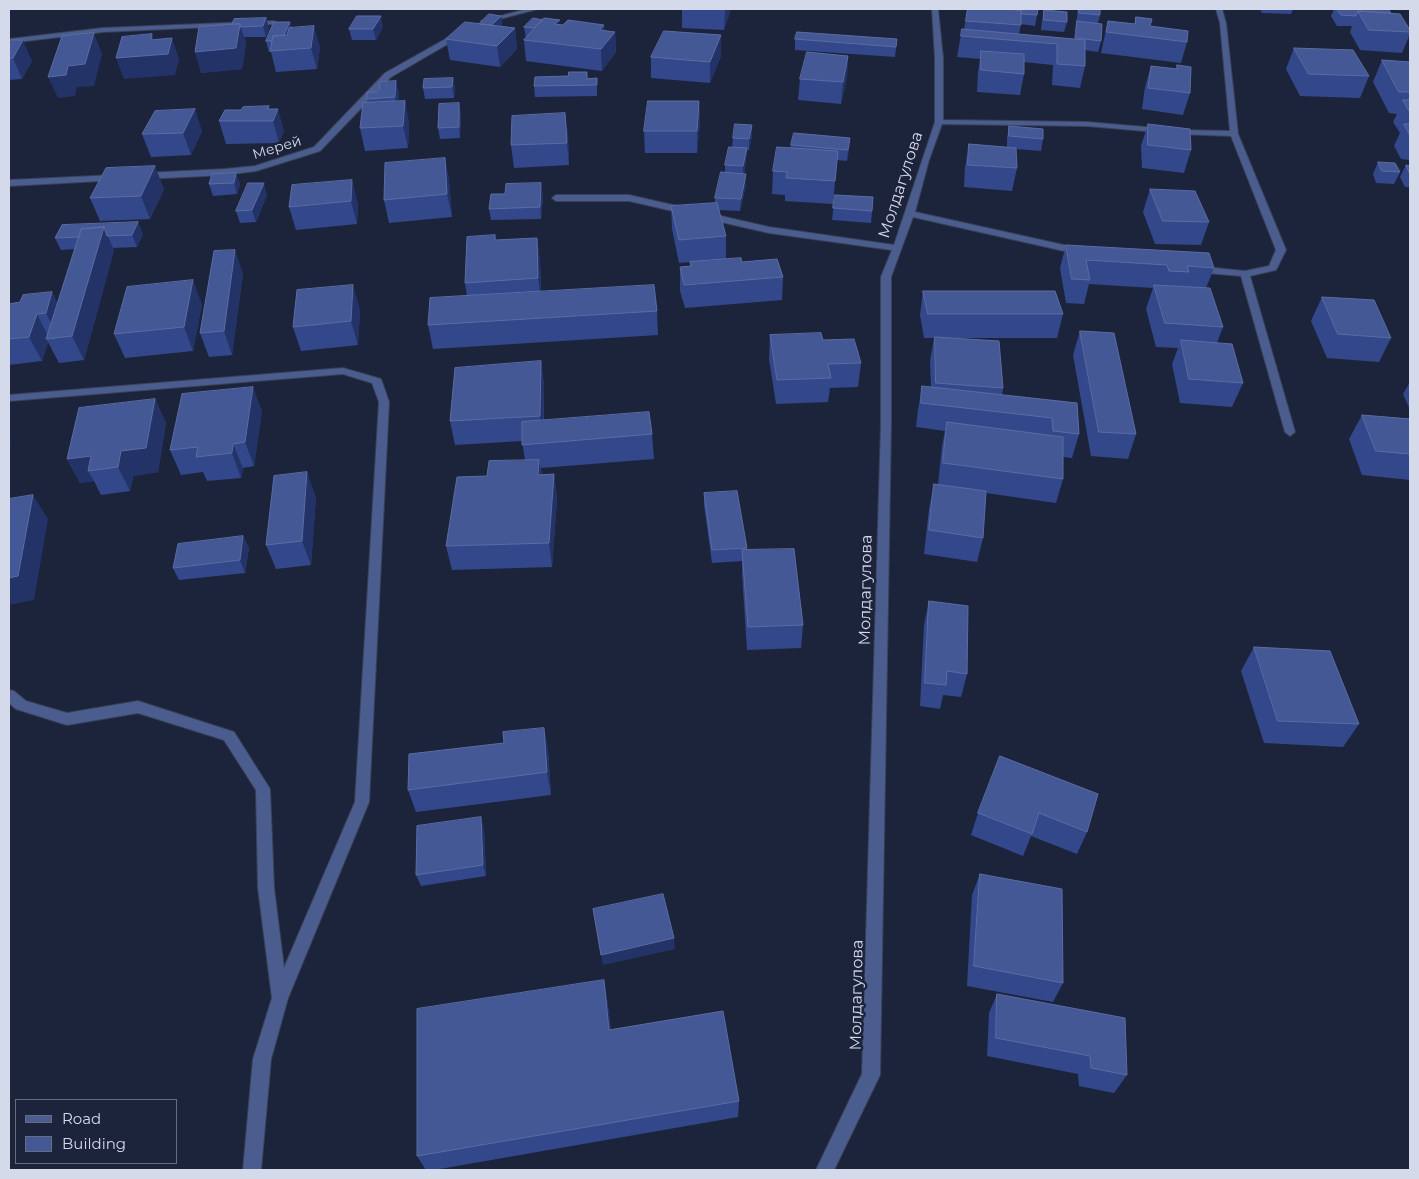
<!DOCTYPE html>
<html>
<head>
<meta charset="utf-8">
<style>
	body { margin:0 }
	#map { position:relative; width:1419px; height:1179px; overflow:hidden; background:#1c243b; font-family:Montserrat,sans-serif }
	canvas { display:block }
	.frame { position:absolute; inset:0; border:10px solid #d4daea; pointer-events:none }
	.legend { position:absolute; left:15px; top:1099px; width:162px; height:65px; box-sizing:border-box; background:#1c243b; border:1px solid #666d81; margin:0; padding:6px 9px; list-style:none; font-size:15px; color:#d4daea }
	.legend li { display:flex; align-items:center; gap:10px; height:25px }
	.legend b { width:25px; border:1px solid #666d81 }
</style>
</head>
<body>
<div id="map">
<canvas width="1419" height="1179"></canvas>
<div class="frame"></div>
<ul class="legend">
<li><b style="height:6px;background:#4b5d8e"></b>Road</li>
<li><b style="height:14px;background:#445895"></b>Building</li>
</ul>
</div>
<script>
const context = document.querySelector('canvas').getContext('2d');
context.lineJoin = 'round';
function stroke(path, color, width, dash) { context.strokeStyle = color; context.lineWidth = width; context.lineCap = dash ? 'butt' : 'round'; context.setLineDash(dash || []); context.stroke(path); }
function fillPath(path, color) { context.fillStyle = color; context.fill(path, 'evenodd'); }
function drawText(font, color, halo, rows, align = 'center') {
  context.font = font + ' Montserrat,sans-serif'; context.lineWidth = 5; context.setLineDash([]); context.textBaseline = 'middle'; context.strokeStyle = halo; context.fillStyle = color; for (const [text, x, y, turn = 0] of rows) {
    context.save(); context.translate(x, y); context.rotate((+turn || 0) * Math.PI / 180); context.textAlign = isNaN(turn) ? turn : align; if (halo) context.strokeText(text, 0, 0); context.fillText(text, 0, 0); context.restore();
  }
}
const minor = new Path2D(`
	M527 9H538L484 23 481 21Z
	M932 9H938L943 58V120L1087 122 1180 130 1230 131 1220 23 1216 9H1222L1226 23 1238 134 1286 250 1276 270 1250 276 1295 432 1290 436 1285 432 1241 276 1195 272 1190 269 1195 266 1245 271 1269 266 1276 250 1231 136 1180 134 1087 126 942 124 929 160 915 212 1082 249 1087 252 1082 255 913 217 891 277V424L880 1075 834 1170H816L862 1074 881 424V277L892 250 769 233 629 201H556L552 198 556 195H629L769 227 894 245 935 122V58Z
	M274 21 277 23 276 24 103 32 9 43V39L103 28Z
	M458 32 465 34 391 77 320 151 256 171 225 175 144 179 140 176 144 173 225 169 255 166 314 147 385 73Z
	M116 175 120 178 119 180 9 186V180Z
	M343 368 381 379 389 402 369 802 288 998 271 1059 261 1170H243L253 1059 272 998 258 888 256 790 224 740 138 713 67 725 16 709 9 703V690L14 691 26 701 67 713 138 701 234 732 270 789 274 888 284 968 355 802 379 402 372 383 343 374 9 401V395Z`);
const wall = new Path2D(`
	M682 9H731L724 30 682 28Z
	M967 9H1016V10L1037 15 1035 26 1021 24 1019 34 1074 39 1078 9H1100V15L1098 23 1101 41 1098 52 1085 50V66L1080 88 1052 85 1053 65 1024 62V74L1020 95 977 92 978 72 980 59 957 57 962 29 964 30Z
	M1260 9H1293L1291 14 1262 13Z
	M1334 9H1388L1391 13 1410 30V34L1402 53 1360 50 1350 32 1352 26H1337L1331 16Z
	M1044 10 1067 22 1064 32 1041 30 1042 21Z
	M501 16 502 26 515 28 517 49 500 67 450 60 446 39 479 24Z
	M1136 17 1150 26 1187 42 1181 63 1101 53 1108 21 1134 24Z
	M266 18 269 29 266 37H244L246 44 242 69 201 73 232 24Z
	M290 22 292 28 320 47 317 69 276 72 271 52H269L266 41Z
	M560 25 615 32 616 52 602 71 526 61 524 40 526 38 524 27Z
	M383 27 376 40H352L349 29Z
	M795 39H897L895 57 795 50Z
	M9 40 32 61 22 79 9 80Z
	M1294 48 1369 76 1360 98 1300 96 1286 69Z
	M721 56 710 83 651 78V57Z
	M848 56 847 77 841 104 798 100 800 79Z
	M1382 60 1410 62V160L1401 159 1394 146 1400 133 1393 122 1397 114 1389 113 1373 82Z
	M1177 65 1190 93 1183 115 1142 109 1145 87 1151 66 1176 69Z
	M453 78 455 89 454 98 425 99 423 88Z
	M588 78H597V96L535 97 534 86Z
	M399 92 398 101H405L409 123 408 148 365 151 360 128 368 103 367 99Z
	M699 101 700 123 697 153H645L644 131Z
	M459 103 461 114 460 138 440 139 438 128Z
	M269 106V109L284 131 279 143 226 144 219 121 241 110Z
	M565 113 568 135 569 165 514 168 511 145Z
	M1148 124 1191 150 1184 173 1142 168 1141 146Z
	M752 125V136L749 150H747L746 160 744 174 746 185 740 211 719 210 726 236V259L742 262 783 277 782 300 685 308 680 291V267H690V262L703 261 679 263 672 229 671 206 715 203V198L725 172V165L732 148 733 138Z
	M1009 126 1043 139 1041 151 1016 149 1017 168 1012 191 964 187 965 167 969 144 1007 147V138Z
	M202 131 191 155 151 157 142 134Z
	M791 145 849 149 847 161 837 160 833 204 785 201V195L772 194 773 171 790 148Z
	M445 158 449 181 452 217 389 223 384 200Z
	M1378 162 1400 172 1394 184 1376 183 1373 174Z
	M1406 165 1410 166V187H1405L1400 177Z
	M236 173 240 184 237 194 213 196 209 184Z
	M292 185 358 203 357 224 296 230 289 207Z
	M164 189 150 219 100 221 90 198Z
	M1150 189 1209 222 1201 245 1155 244 1143 212Z
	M505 194 543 195 541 219 491 220 489 209Z
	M267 195 256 222 240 223 236 211Z
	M835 195 872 211 871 223 832 220Z
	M143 234 137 247 112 248 114 250 84 360 59 363 48 342 42 361 9 365V304L58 303 75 249 61 250 55 238Z
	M495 235 496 240 537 238 540 261 541 292 657 311 658 335 433 349 428 325 467 296 465 283Z
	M1066 245 1214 268 1206 288 1223 327 1217 343 1243 383 1232 407 1180 403 1172 364 1178 348 1156 347 1146 309 1153 288 1089 284 1084 304 1066 303 1060 268Z
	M243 273 232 355 209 357 200 333Z
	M923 291 1063 314 1057 338H950L1003 388 1002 395 1077 403 1079 434 1072 458 1063 457V479L1056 503 986 493 983 538 977 562 924 554 929 509 934 484 938 485 942 446 945 431 916 427 918 410 922 386 931 387 930 361 934 338H924L920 315Z
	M1322 297 1391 338 1379 362 1327 358 1311 321Z
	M202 304 193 351 125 358 114 334Z
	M360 309 358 345 301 351 293 327Z
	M1080 331 1136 434 1128 459 1091 456 1073 355Z
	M770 335 823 340 861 363 858 387 830 388 828 402 776 404 769 359Z
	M541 361 544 385V420L652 434 654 459 541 468 542 475 554 474 557 499 552 567 452 570 446 546 487 476 525 460 522 441 455 445 450 421Z
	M1410 382V410L1403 394Z
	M155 399 166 423 158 472 133 476 130 491 101 495 94 481 80 483 67 459Z
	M262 411 254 466 243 468 241 478 207 481 203 472 181 475 170 450Z
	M1362 415 1410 419V480L1362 475 1349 439Z
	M704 493 747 548V550L803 625 801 648 747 650 742 574V561L712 563 704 505Z
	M316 497 311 565 276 569 266 545Z
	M243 536 249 548 245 573 179 580 173 568Z
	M929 601 967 674 961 697 943 695 940 709 920 706 924 625Z
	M1254 647 1359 724 1343 747 1264 743 1241 671Z
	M544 728 548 750 551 795 416 812 408 790 504 743Z
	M1000 756 1087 832 1077 854 1031 836 1023 856 971 835 978 813Z
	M484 828 486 876 421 886 416 875Z
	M980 874 1063 983 1053 1002 967 986 972 895Z
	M604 980 607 999 611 1030 739 1101 738 1117 434 1170H426L417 1156Z
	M997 994 1127 1075 1114 1093 1079 1086 1078 1074 987 1056 989 1013Z`);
const shadedWall = new Path2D(`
	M725 9H731L724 30Z
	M381 16 383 27 376 40 373 29Z
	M501 16 502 26 485 32Z
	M266 18 269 29 266 37 263 26Z
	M290 22 293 32 282 41Z
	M240 24 246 44 242 69 201 73 195 52Z
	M604 25 606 43 615 32 616 52 602 71 600 30Z
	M314 26 320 47 317 69 311 48Z
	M515 28 517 49 500 67 497 46Z
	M94 33 102 54 94 86 77 87 75 96 58 98 48 77 68 66Z
	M152 34 159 54 172 38 179 59 175 75 124 79 116 58 151 40Z
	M721 35V56L710 83V62Z
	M23 40 32 61 22 79 13 58Z
	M848 56 847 77 841 104 843 82Z
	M453 78 455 89 454 98 452 87Z
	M396 81 399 92 397 108 395 97Z
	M405 101 409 123 408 148 403 126Z
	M699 101 700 123 697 153V131Z
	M459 103 461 114 460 138 459 127Z
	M195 109 202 131 191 155 183 133Z
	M278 109 284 131 279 143 273 121Z
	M565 113 568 135 569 165 567 143Z
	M752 125V136L749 150V139Z
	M850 138 849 149 847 161 848 150Z
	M747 148 746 160 743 178V166Z
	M445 158 449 181 452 217 447 194Z
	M155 166 164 189 150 219 141 196Z
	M236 173 240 184 237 194 234 183Z
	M746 174V185L740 211 741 199Z
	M352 180 358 203 357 224 351 201Z
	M264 183 267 195 256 222 252 210Z
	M541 183 543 195 541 219 540 207Z
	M138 222 143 234 137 247 132 235Z
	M104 227 114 250 84 360 72 336Z
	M537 238 540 261 541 302 538 278Z
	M235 250 243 273 232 355 224 331Z
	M193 280 202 304 193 351 184 327Z
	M353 285 360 309 358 345 351 321Z
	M52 292 64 316 58 337 46 313Z
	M37 314 49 338 46 339 48 342 42 361 29 337Z
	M541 361 544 385 543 440 540 416Z
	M253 387 262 411 254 466 245 442Z
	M155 399 166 423 158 472 133 476 130 491 118 467 121 451Z
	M9 438 11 442 9 451Z
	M233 444 243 468 241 478 232 453Z
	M91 456 88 471 94 481 80 483 67 459Z
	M539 460 543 484 538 475Z
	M307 472 316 497 311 565 302 541Z
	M554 474 557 499 552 567 549 543Z
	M33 495 48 519 34 600 9 605V578Z
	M243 536 249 548 245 573 240 560Z
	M544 728 548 750 551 795 547 772Z
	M481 817 484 828 486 876 483 865Z
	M674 938 675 949 603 965 601 955Z
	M604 980 607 999 613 1048 609 1030Z`);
const building = new Path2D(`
	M968 9H1000L1021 10V25L966 21Z
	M1018 9H1038L1037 15 1021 14V10H1017Z
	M1079 9H1100V15L1079 13Z
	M1337 9H1388L1391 13 1358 11 1356 16 1341 15Z
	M1044 10 1067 12V22L1044 20Z
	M1358 11 1400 14 1410 30V32L1369 30Z
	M489 14 501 16 492 25 479 24Z
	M357 16H381L373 29H349Z
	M1136 17 1152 19 1150 26 1188 31 1187 42 1106 32 1108 21 1135 24Z
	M266 18 263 26 240 27V24H232L234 19Z
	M533 18 543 20 534 28 524 27Z
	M544 18 560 20 555 24 563 25 568 20 604 25 600 30 615 32 601 49 524 40Z
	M1077 21 1102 24 1101 41 1076 38Z
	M274 22H290L284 35 273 36 272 41H266Z
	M465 22 515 28 497 46 446 39Z
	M240 24 236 48 195 52 199 27Z
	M314 26 311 48 270 51 273 36 287 35 289 28Z
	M962 29 1085 40V66L1057 64V44L961 36Z
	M664 31 721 35 710 62 651 57Z
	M797 32 897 39 896 47 795 39Z
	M94 33 85 64 68 66 66 75 48 77 62 36Z
	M152 34 151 40 172 38 168 54 116 58 122 37Z
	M9 40H23L13 58H9Z
	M1294 48 1353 50 1369 76 1309 74Z
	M981 51 1024 54V74L981 70Z
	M807 52 848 56 843 82 800 79Z
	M1382 60 1410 62V92H1399Z
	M1177 65 1191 67 1190 93 1148 88 1151 66 1177 69Z
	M569 72H587V79L597 78V85L534 86 535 77 568 76Z
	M453 78 452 87 423 88 424 79Z
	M396 81 395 97 367 99V92H379L380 82Z
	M1403 100H1410V112Z
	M405 101 403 126 360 128 363 103Z
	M648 101H699L697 131H644Z
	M459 103V127L438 128 439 104Z
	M269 106 267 109H278L273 121H219L225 110H241L243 107Z
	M195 109 183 133 142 134 155 111Z
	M565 113 567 143 511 145 512 116Z
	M735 124 752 125 749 139 733 138Z
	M1148 124 1190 129 1191 150 1148 145Z
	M1404 124H1410V135Z
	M1009 126 1043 129V139L1009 136Z
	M794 133 850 138 848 150 791 145Z
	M969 144 1016 148 1017 168 968 165Z
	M729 147 747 148 743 166 725 165Z
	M777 147 838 151 835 181 786 178 787 172 773 171Z
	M445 158 447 194 384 200 385 163Z
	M1378 162 1395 163 1400 172 1382 171Z
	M1406 165 1410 166V174Z
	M155 166 141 196 90 198 106 168Z
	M721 172 746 174 741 199 715 198Z
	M236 173 234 183 209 184 212 174Z
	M352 180 351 201 289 207 292 185Z
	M248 183H264L252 210 236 211Z
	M541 183 540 207 489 209 491 194H505L506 184Z
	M1150 189 1195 191 1209 222 1163 221Z
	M835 195 873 197 872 211 833 208Z
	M717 203 726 236 679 240 671 206Z
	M138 222 132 235 107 236 104 227 81 229 79 237 55 238 62 225Z
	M104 227 72 336 46 339 81 229Z
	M495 235V240L537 238 538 278 465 283 467 237Z
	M1066 245 1209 253 1214 268 1187 266 1189 272 1169 271 1167 265 1086 260 1090 280 1072 279Z
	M235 250 224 331 200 333 214 251Z
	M741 258 742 262 777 259 783 277 684 285 680 267 691 266 690 262Z
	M193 280 184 327 114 334 127 287Z
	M353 285 351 321 293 327 297 290Z
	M654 285 657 311 428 325 430 298Z
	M1154 285 1210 288 1223 327 1165 323Z
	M923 291H1055L1063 314H928Z
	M52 292 46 313 37 314 29 337 9 339V304L20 302 23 295Z
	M1322 297 1374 300 1391 338 1338 334Z
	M1080 331 1114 333 1136 434 1099 432Z
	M821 333 823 340 854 339 861 363 828 364 831 378 777 380 770 335Z
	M935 337 999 341 1003 388 936 383Z
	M1181 340 1232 344 1243 383 1189 379Z
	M541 361 540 416 450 421 455 368Z
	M922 386 1077 403 1079 434 1053 431 1052 418 921 403Z
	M253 387 245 442 233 444 232 453 196 457 198 447 170 450 182 394Z
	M155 399 146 448 121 451 118 467 88 471 91 456 67 459 79 408Z
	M649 412 652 434 522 445V422Z
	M1362 415 1410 419V454L1376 451Z
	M947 422 1063 437V479L943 463Z
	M539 460 538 475 554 474 549 543 446 546 457 477 487 476 489 461Z
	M307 472 302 541 266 545 274 476Z
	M934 484 986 491 983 538 929 530Z
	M737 491 747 548 712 550 704 493Z
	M33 495 18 576 9 578V499Z
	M243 536 240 560 173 568 178 544Z
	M794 549 803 625 748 627 742 550Z
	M929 601 968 606 967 674 947 671 946 685 925 683Z
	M1254 647 1330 651 1359 724 1278 721Z
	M544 728 547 772 408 790 409 754 504 743 503 732Z
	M1000 756 1098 794 1087 832 1039 813 1032 834 978 813Z
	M481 817 483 865 416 875 417 826Z
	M980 874 1062 889 1063 983 974 966Z
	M663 894 674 938 601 955 593 909Z
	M604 980 609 1030 723 1011 739 1101 417 1156V1009Z
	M997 994 1125 1018 1127 1075 1091 1068 1090 1056 996 1038Z`);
const farStreetnames = [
	["Мерей",277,148,-17]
];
const streetNames = [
	["Молдагулова",901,185,-72],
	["Молдагулова",866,590,-89],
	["Молдагулова",857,995,-89]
];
stroke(minor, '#394157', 2);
fillPath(minor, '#4b5d8e');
fillPath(wall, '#33488b');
fillPath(shadedWall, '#233367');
fillPath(building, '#445895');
stroke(building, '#5b6ca3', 1);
drawText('14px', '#d4daea', '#1c243b', farStreetnames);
drawText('16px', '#d4daea', '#1c243b', streetNames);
</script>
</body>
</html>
